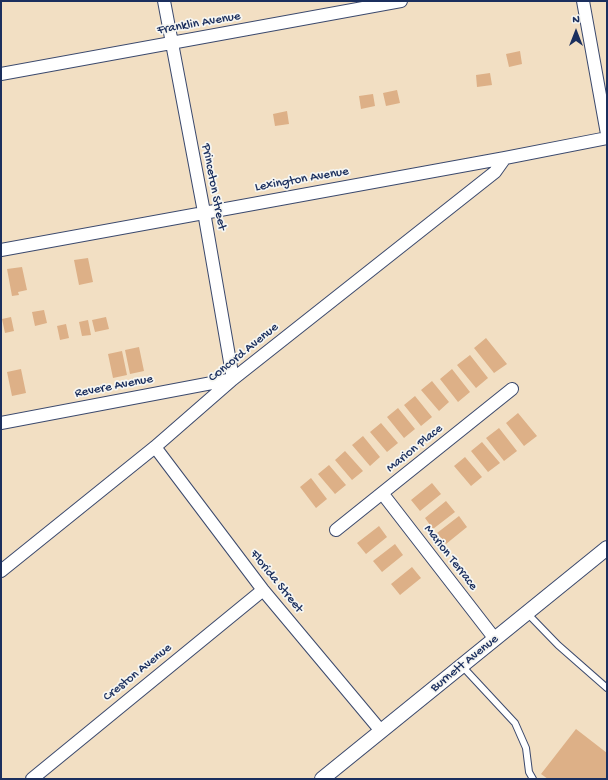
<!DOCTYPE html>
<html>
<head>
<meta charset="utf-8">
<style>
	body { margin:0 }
	#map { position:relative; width:608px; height:780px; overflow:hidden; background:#f2dfc3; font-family:"Gochi Hand",sans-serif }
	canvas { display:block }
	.frame { position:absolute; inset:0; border:2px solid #1b2f5e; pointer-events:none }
	.north { position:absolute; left:556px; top:12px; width:40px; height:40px; -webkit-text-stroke:3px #f6f6f2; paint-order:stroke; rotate:0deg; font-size:11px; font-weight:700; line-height:16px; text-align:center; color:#1b2f5e }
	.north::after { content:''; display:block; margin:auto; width:14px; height:18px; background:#1b2f5e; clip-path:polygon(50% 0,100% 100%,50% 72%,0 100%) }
</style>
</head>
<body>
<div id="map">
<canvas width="608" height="780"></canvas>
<div class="frame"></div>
<div class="north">N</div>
</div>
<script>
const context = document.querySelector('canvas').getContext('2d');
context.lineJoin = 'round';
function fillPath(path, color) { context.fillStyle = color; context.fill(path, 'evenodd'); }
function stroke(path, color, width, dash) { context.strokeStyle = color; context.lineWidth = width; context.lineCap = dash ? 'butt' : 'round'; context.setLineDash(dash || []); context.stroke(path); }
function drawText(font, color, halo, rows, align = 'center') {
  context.font = font + ' "Gochi Hand",sans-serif'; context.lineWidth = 3.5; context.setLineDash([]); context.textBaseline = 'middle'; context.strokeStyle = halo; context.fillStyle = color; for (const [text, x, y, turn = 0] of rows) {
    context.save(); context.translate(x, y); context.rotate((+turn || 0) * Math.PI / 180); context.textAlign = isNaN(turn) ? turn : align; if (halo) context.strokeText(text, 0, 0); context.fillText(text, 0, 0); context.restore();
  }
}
const building = new Path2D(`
	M520 51 522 64 509 67 506 54Z
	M490 73 492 85 477 87 476 75Z
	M397 90 400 103 386 106 383 93Z
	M373 94 375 106 361 109 359 96Z
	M287 111 289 124 275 126 273 114Z
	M88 258 93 282 79 285 74 260Z
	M22 267 27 290 18 292 19 295 12 296 7 269Z
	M44 310 47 323 35 326 32 312Z
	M11 317 14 331 5 333 2 319Z
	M106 317 109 329 95 332 92 320Z
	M88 320 91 335 82 336 79 322Z
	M66 324 69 338 60 340 57 326Z
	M486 338 507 364 494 373 474 348Z
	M139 347 144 371 130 374 125 350Z
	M122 351 127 375 113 378 108 354Z
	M470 355 488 378 476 388 457 365Z
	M21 369 26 393 12 396 7 372Z
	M452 369 470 392 458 402 440 379Z
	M432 381 449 402 439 411 421 390Z
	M415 396 432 417 421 426 404 405Z
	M398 408 415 429 404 438 387 417Z
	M518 413 537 436 524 446 506 423Z
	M381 423 398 443 387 452 370 432Z
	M499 428 517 451 504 461 486 438Z
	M363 436 380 457 370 466 352 445Z
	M482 442 500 463 488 472 471 451Z
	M345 451 363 471 352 480 335 460Z
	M465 457 482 477 471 486 454 466Z
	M329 465 346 485 335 494 318 474Z
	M311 478 327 499 316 508 300 487Z
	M432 483 441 494 420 511 411 500Z
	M446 501 455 512 433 529 425 518Z
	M459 516 467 527 446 544 437 533Z
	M379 526 387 537 366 554 357 543Z
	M395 544 403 555 382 572 373 561Z
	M412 567 421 578 400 595 391 584Z
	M576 729 607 753V779H548L541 774Z`);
const service = new Path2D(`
	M527 613 558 645 607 688
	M462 666 515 723 526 748 529 772 533 779`);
const minor = new Path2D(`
	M583 1 607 134
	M1 74 401 1
	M1 250 505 158 607 138
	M1 423 233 379 204 212 164 1
	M155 447 263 590 381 731
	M382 493 495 639
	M336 530 512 389
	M1 571 155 447 233 379 495 172 505 158
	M32 779 263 590`);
const tertiary = new Path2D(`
	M322 779 607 548`);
const streetNames = [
	["Franklin Avenue",199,24,-10],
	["Lexington Avenue",302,180,-10],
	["Princeton Street",213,187,79],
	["Concord Avenue",244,353,-39],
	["Revere Avenue",114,387,-11],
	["Marion Place",415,449,-39],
	["Marion Terrace",450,558,52],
	["Florida Street",276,582,51],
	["Burnett Avenue",465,664,-39],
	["Creston Avenue",138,673,-39]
];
fillPath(building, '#ddb087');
stroke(service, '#3b496d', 8);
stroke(minor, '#3b496d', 14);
stroke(tertiary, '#3b496d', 16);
stroke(service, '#fff', 6);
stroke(minor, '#fff', 12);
stroke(tertiary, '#fff', 14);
drawText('13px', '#1b2f5e', '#f6f6f2', streetNames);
</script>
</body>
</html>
